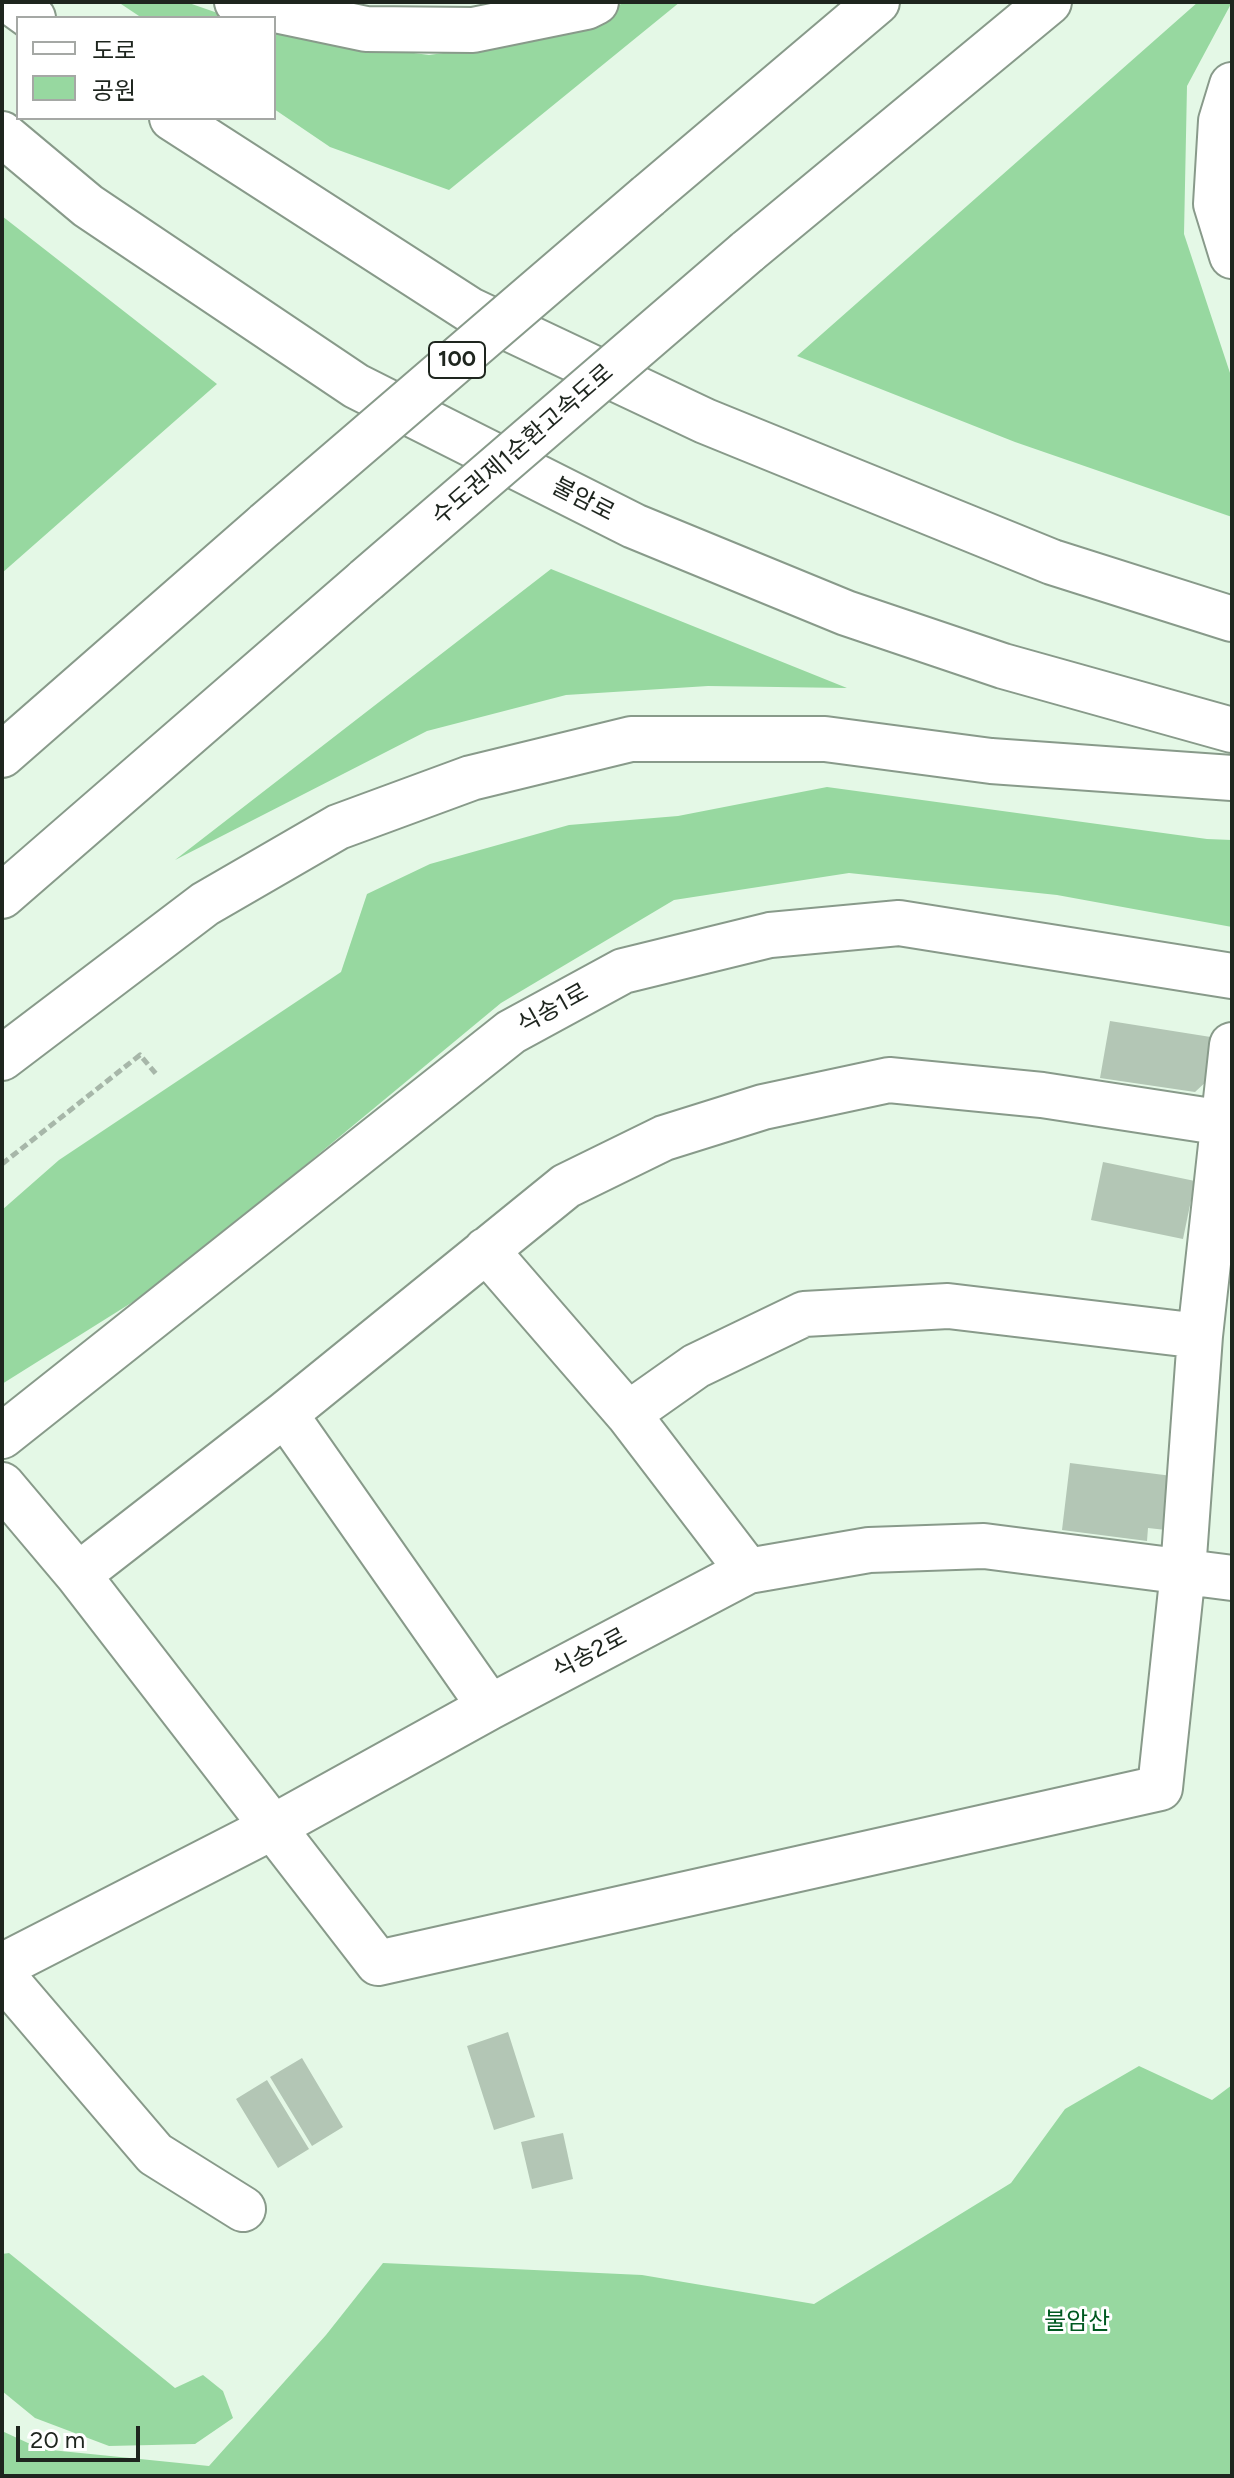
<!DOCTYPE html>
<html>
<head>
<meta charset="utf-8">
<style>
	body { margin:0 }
	#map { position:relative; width:1234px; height:2478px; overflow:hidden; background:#e4f8e6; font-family:Figtree,"Noto Sans KR",sans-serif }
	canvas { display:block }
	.frame { position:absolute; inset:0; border:4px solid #1e251e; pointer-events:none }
	.legend { position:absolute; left:16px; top:16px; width:260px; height:104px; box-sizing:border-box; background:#fff; border:2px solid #a5a8a5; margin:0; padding:10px 14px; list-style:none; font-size:24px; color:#1e251e }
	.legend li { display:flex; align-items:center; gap:16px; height:40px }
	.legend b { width:40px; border:2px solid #a5a8a5 }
	.scale { position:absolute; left:16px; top:2426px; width:124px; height:36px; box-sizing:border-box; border:4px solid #1e251e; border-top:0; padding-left:10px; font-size:24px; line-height:28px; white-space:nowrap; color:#1e251e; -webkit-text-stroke:6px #fff; paint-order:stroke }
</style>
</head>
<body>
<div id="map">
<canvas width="1234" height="2478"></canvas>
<div class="frame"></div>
<ul class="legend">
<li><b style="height:10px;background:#fff"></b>도로</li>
<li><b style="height:22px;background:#97d8a0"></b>공원</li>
</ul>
<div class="scale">20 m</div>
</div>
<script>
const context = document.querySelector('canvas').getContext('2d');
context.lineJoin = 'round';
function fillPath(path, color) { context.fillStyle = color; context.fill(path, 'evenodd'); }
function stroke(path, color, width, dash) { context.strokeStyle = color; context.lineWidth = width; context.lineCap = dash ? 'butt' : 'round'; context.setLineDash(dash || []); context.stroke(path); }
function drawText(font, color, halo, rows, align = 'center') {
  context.font = font + ' Figtree,"Noto Sans KR",sans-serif'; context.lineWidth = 6; context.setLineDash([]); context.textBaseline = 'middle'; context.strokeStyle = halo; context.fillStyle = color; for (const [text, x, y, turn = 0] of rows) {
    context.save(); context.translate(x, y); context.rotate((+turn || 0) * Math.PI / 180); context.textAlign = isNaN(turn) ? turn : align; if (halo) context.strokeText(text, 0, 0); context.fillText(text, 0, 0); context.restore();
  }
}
const green = new Path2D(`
	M118 2H186L232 18H142Z
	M626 2H680L449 190 330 147 274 109V32L286 36 429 55 535 40Z
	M1198 2H1232L1187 86 1184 234 1232 379V517L1015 442 797 356Z
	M2 216 217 384 2 573Z
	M551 569 847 688 708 686 566 695 427 731 175 860Z
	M827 787 1207 839 1232 840V927L1057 895 849 873 674 900 501 1003 163 1283 2 1384V1210L59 1160 341 972 367 894 430 864 569 825 678 816Z
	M1139 2066 1212 2100 1232 2085V2476H2V2431L41 2449 209 2466 326 2335 383 2263 642 2275 814 2304 1011 2183 1065 2109Z
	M9 2253 175 2388 203 2375 223 2391 233 2418 195 2444 109 2446 35 2418 2 2391V2254Z`);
const building = new Path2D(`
	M1110 1021 1217 1038 1209 1079 1195 1092 1100 1078Z
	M1103 1162 1195 1181 1183 1239 1091 1220Z
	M1070 1463 1172 1476 1166 1530 1148 1528 1147 1541 1062 1530Z
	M508 2032 535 2117 494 2130 467 2046Z
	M302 2058 343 2127 312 2146 270 2077Z
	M267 2080 309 2149 278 2168 236 2099Z
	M563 2133 573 2179 532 2189 521 2142Z`);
const path = new Path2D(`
	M2 1164 140 1055 157 1075`);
const minor = new Path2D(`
	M11 2 33 18
	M172 118 470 310 705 421 1052 562 1232 619
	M2 134 88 206 356 386 634 526 846 613 1003 666 1232 730
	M486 1250 628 1414 748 1571
	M285 1414 490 1707
	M628 1414 696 1366 804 1314 948 1306 1200 1336
	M2 1436 511 1032 623 971 770 935 899 923 1232 976
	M2 1485 78 1575 378 1963 1160 1788 1183 1571 1200 1336 1232 1045
	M78 1575 285 1414 566 1186 664 1138 763 1107 889 1080 1042 1095 1224 1123
	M2 1966 273 1827 490 1707 748 1571 869 1550 984 1546 1232 1578
	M2 1975 155 2154 243 2209`);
const highway = new Path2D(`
	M237 2 366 29 473 30 586 7 596 2
	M1232 85 1221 121 1216 204 1232 256
	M648 196 877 2
	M747 252 1049 2
	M2 755 266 524
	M2 896 366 580
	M2 1058 205 904 338 827 471 778 631 739H825L991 761 1232 778`);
const highwayBridge = new Path2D(`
	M266 524 648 196
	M366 580 747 252`);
const shields = [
	[457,360,56]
];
const shieldNames = [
	["100",457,360]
];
const streetNames = [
	["수도권제1순환고속도로",523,445,-41],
	["불암로",583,500,27],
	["식송1로",553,1009,-29],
	["식송2로",590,1654,-28]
];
const parkNames = [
	["불암산",1077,2322]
];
fillPath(green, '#97d8a0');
fillPath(building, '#b3c6b5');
stroke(minor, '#889a8a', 48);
stroke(highway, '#889a8a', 48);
stroke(path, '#a7b7a9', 5, [8, 4]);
stroke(minor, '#fff', 44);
stroke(highway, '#fff', 44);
stroke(highwayBridge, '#889a8a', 48, []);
stroke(highwayBridge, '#fff', 44);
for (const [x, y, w] of shields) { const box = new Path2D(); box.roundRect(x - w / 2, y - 18, w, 36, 6); context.fillStyle = '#fff'; context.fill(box); stroke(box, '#1e251e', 2); }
drawText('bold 22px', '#1e251e', null, shieldNames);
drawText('24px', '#1e251e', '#fff', streetNames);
drawText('24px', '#005921', '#fff', parkNames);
</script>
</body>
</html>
